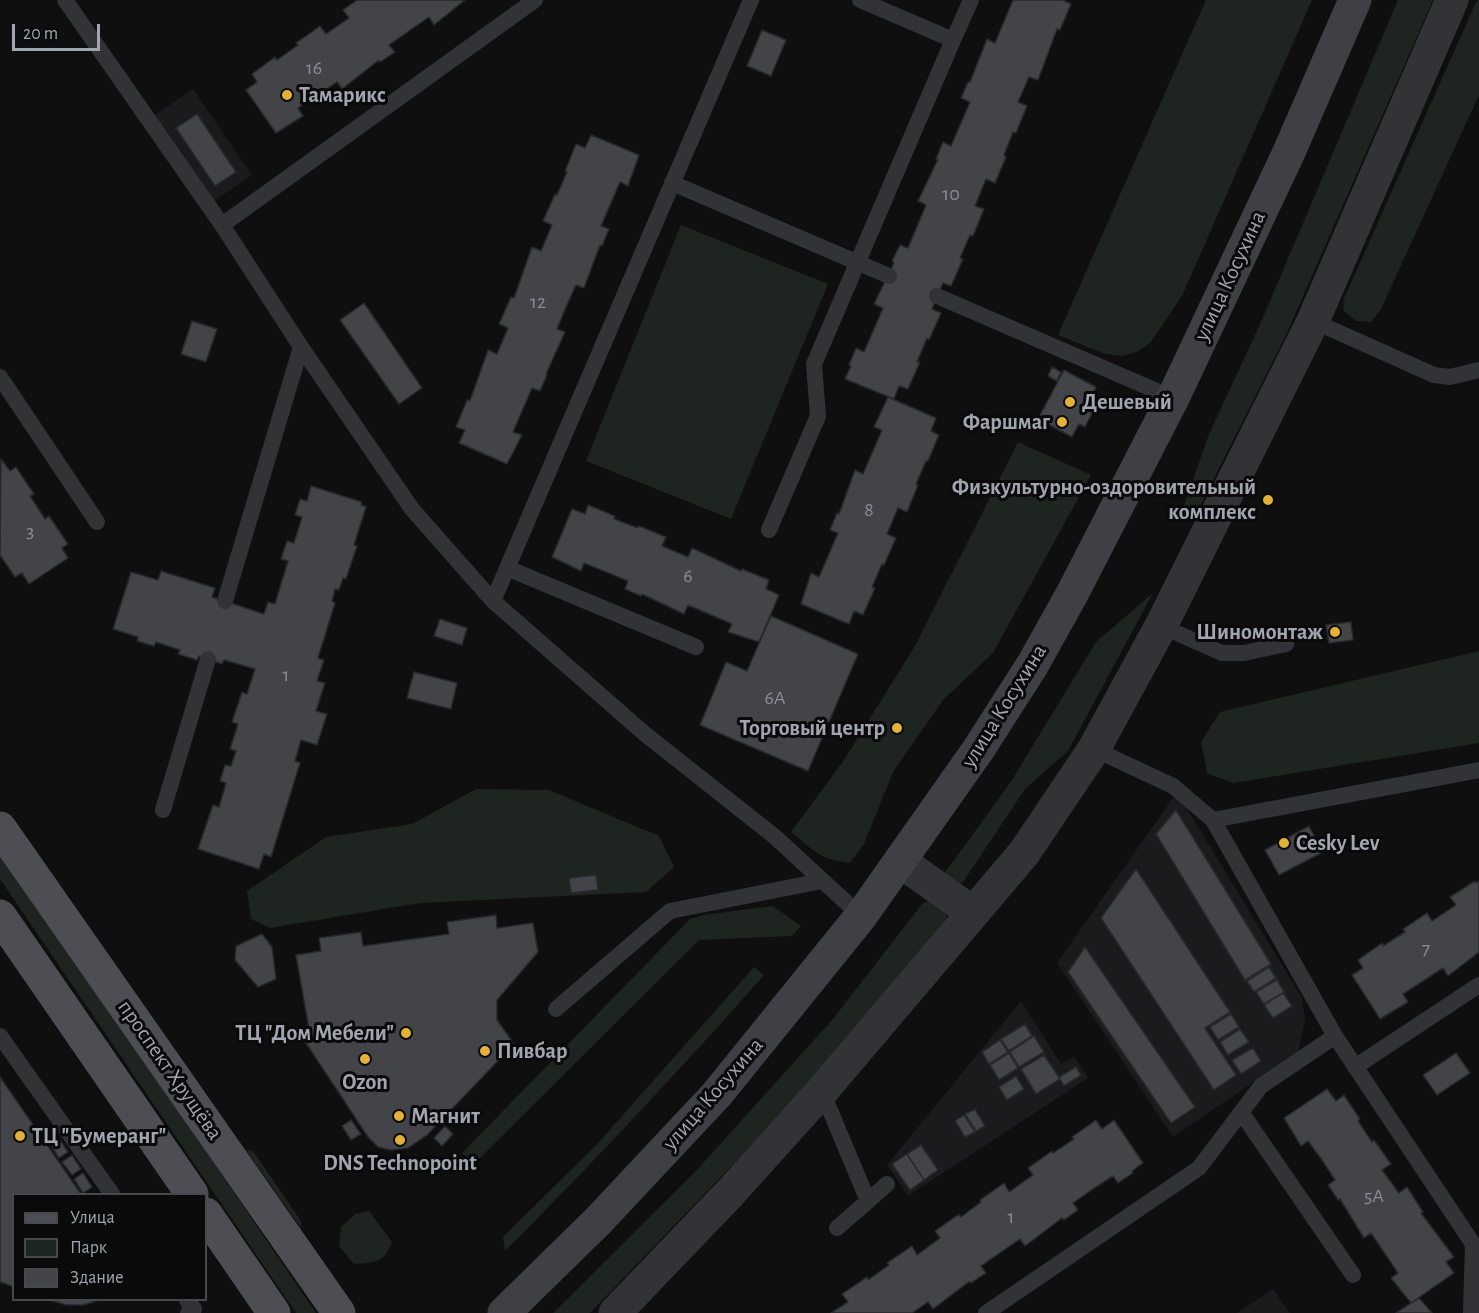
<!DOCTYPE html>
<html>
<head>
<meta charset="utf-8">
<style>
	body { margin:0 }
	#map { position:relative; width:1479px; height:1313px; overflow:hidden; background:#0f0f10; font-family:"Alegreya Sans",sans-serif }
	canvas { display:block }
	.legend { position:absolute; left:12px; top:1193px; width:195px; height:108px; box-sizing:border-box; background:#0a0a0b; border:2px solid #46484d; margin:0; padding:8px 10px; list-style:none; font-size:18px; color:#a1a5b0 }
	.legend li { display:flex; align-items:center; gap:12px; height:30px }
	.legend b { width:30px; border:2px solid #46484d }
	.scale { position:absolute; left:12px; top:24px; width:88px; height:27px; box-sizing:border-box; border:3px solid #a1a5b0; border-top:0; padding-left:8px; font-size:18px; line-height:21px; white-space:nowrap; color:#a1a5b0; -webkit-text-stroke:4px #0a0a0b; paint-order:stroke }
</style>
</head>
<body>
<div id="map">
<canvas width="1479" height="1313"></canvas>
<ul class="legend">
<li><b style="height:8px;background:#4d4e54"></b>Улица</li>
<li><b style="height:16px;background:#1e241f"></b>Парк</li>
<li><b style="height:16px;background:#434448"></b>Здание</li>
</ul>
<div class="scale">20 m</div>
</div>
<script>
const context = document.querySelector('canvas').getContext('2d');
context.lineJoin = 'round';
function fillPath(path, color) { context.fillStyle = color; context.fill(path, 'evenodd'); }
function stroke(path, color, width, dash) { context.strokeStyle = color; context.lineWidth = width; context.lineCap = dash ? 'butt' : 'round'; context.setLineDash(dash || []); context.stroke(path); }
function drawText(font, color, halo, rows, align = 'center') {
  context.font = font + ' "Alegreya Sans",sans-serif'; context.lineWidth = 6; context.setLineDash([]); context.textBaseline = 'middle'; context.strokeStyle = halo; context.fillStyle = color; for (const [text, x, y, turn = 0] of rows) {
    context.save(); context.translate(x, y); context.rotate((+turn || 0) * Math.PI / 180); context.textAlign = isNaN(turn) ? turn : align; if (halo) context.strokeText(text, 0, 0); context.fillText(text, 0, 0); context.restore();
  }
}
const built = new Path2D(`
	M193 89 252 175 211 203 152 117Z
	M1177 792 1302 998 1305 1021 1298 1052 1173 1137 1057 963Z
	M1021 1001 1061 1064 1074 1056 1088 1078 908 1196 887 1165Z
	M1273 1289 1290 1313H1237Z`);
const green = new Path2D(`
	M1206 0H1312L1182 296 1150 343 1137 352 1123 356 1105 354 1058 335Z
	M1398 0H1433L1286 335 1192 522 1180 517 1209 434 1261 322Z
	M1477 0H1479V95L1381 309 1371 322 1356 321 1344 311 1343 301Z
	M681 225 828 284 731 519 586 461Z
	M1018 442 1091 475 993 653 943 700 893 772 864 844 850 863C820 860 813 850 791 832L844 760 915 646Z
	M1153 593 1068 751 1025 789 963 882 953 884 944 874 1010 783 1096 642Z
	M1479 651V743L1233 783 1207 773 1201 742 1220 712Z
	M476 789 549 790 659 836 674 867 646 892 420 903 270 928 251 919 247 891 326 837 412 824Z
	M0 849 316 1313H296L0 879Z
	M932 899 950 910 939 932 773 1123 590 1313H553L694 1173 833 1019 922 904Z
	M773 906 801 926 792 936 699 940 474 1164 462 1153 690 919 703 915Z
	M754 967 764 975C680 1070 594 1162 505 1251L503 1237 599 1142Z
	M246 1150 253 1151 301 1221V1228Z
	M369 1211 392 1242C384 1264 375 1262 354 1264L339 1246 341 1227 355 1214Z`);
const building = new Path2D(`
	M357 0H465L434 25 429 17 389 45 395 52 380 62 379 60 342 89 337 82 298 108 303 116 276 133 246 90 257 82 252 74 275 57 277 60 298 45 296 43 320 26 326 34 349 18 343 10Z
	M1013 0H1063L1071 4 1060 30 1057 29 1038 80 1029 77 1018 102 1027 106 1016 133 1013 132 1004 155 1006 157 995 183 986 179 975 206 984 209 973 236 970 235 960 258 963 259 951 286 943 283 932 309 941 313 929 340 927 338 917 362H920L908 389 899 386 894 399 845 379 851 366 849 365 856 348 864 352 883 308 874 304 894 263 892 261 900 245 908 248 926 205 918 201 938 159H936L943 142 951 146 970 102 961 98 968 82H970L987 39 995 43Z
	M762 30 786 40 771 76 747 66Z
	M197 114 236 172 215 186 176 128Z
	M591 135 639 155 628 186 620 182 601 226 609 229 602 246 600 245 584 288 576 285 566 307 557 329 565 332 546 374 547 375 540 391 532 388 513 432 522 435 507 464 459 443 465 430 456 427 467 400 470 401 488 350 497 354 508 328 499 324 511 297 514 298 532 247 541 251 552 225 543 221 555 194 557 195 567 172 565 171 576 144 585 148Z
	M364 303 422 388 399 404 340 320Z
	M192 321 217 329 206 362 181 354Z
	M1052 367 1061 372 1057 381 1048 376Z
	M1064 370 1096 387 1090 400 1097 404 1085 427 1079 424 1072 437 1038 419Z
	M888 397 936 418 931 431 939 435 928 461H926L916 484 918 485 907 512 898 508 887 534 896 538 884 565 882 564 872 587 875 588 863 615 854 611 849 624 801 604 811 573 819 577 838 533 830 530 837 513 839 514 855 470 863 474 882 430 874 427Z
	M1 459 10 471 16 467 34 494 30 496 38 508 45 519 49 516 68 544 62 548 68 558 29 584 22 573 15 577 0 555Z
	M311 486 362 502 361 505 366 507 354 545 357 546 346 579 343 578 339 590 335 589 332 601 335 603 318 658 324 660 317 681 325 683 316 711 327 714 317 745 301 740 295 761 300 763 271 857 264 854 259 869 198 849 213 805 219 807 226 783 220 781 225 765 231 766 236 751 230 749 238 724 232 722 242 692 247 694 255 669 224 660 222 664 199 656 197 660 178 654 180 650 156 642 154 646 137 641 138 637 113 629 131 572 158 580 161 571 215 588 212 597 264 614 268 602 275 604 288 561 281 559 287 541 294 543 302 517 295 515 300 499 307 501Z
	M588 505 615 516 614 519 638 528 639 526 666 537 662 546 688 557 692 548 741 571 742 569 769 580 766 589 779 595 759 642 728 632 732 624 688 605 684 614 642 594 641 596 625 589 628 581 584 563 581 571 552 557 572 509 585 514Z
	M771 616 858 654 808 771 700 725 726 662 747 671Z
	M440 619 467 628 462 645 434 636Z
	M1351 622 1353 640 1329 643 1326 625Z
	M414 672 457 683 451 709 407 698Z
	M1176 810 1271 964 1245 980 1156 834Z
	M1309 826 1323 852 1279 875 1265 850Z
	M1136 869 1230 1012 1205 1028 1236 1075 1214 1090 1101 918Z
	M596 875 598 890 571 893 569 878Z
	M1475 881 1476 883 1479 881V952L1448 976 1443 968 1403 994 1408 1002 1380 1019 1352 975 1363 968 1358 960 1382 943 1383 946 1405 932 1403 929 1427 913 1432 921 1456 905 1450 897Z
	M496 915 497 928 533 923 538 952 497 1000V1020L514 1044 427 1135 408 1148 390 1150 378 1147 368 1137 302 1037 309 1029 296 955 321 951 319 938 361 932 363 946 449 934 447 922Z
	M262 934 272 947 276 979 258 987 235 960 236 946Z
	M1085 947 1195 1107 1171 1123 1068 972Z
	M1269 967 1276 978 1254 992 1247 981Z
	M1277 980 1284 992 1264 1004 1256 992Z
	M1283 993 1292 1006 1273 1018 1264 1005Z
	M1231 1014 1239 1027 1218 1040 1210 1027Z
	M1025 1024 1032 1036 1009 1051 1001 1039Z
	M1240 1029 1249 1042 1228 1055 1220 1042Z
	M1034 1036 1044 1052 1019 1067 1010 1052Z
	M1000 1040 1008 1052 989 1064 982 1052Z
	M1253 1048 1261 1061 1241 1074 1232 1060Z
	M1009 1053 1018 1068 999 1080 990 1065Z
	M1456 1053 1470 1073 1437 1095 1423 1075Z
	M1044 1055 1060 1079 1036 1094 1021 1069Z
	M1076 1067 1081 1075 1064 1086 1059 1077Z
	M1016 1076 1024 1089 1007 1100 999 1087Z
	M0 1077 81 1194H14V1287L0 1282Z
	M1327 1089 1336 1101 1344 1095 1360 1119 1358 1121 1372 1142 1374 1140 1391 1164 1382 1170 1399 1193 1407 1187 1423 1212 1421 1213 1454 1257 1446 1262 1454 1273 1411 1303 1391 1278 1398 1273 1371 1233 1364 1238 1340 1199 1338 1200 1328 1185 1335 1180 1322 1160 1308 1141 1301 1146 1284 1118Z
	M975 1109 985 1126 976 1131 965 1114Z
	M964 1115 975 1132 965 1137 955 1121Z
	M351 1120 361 1134 351 1140 342 1126Z
	M1096 1120 1102 1129 1114 1120 1143 1163 1132 1171 1133 1173 1118 1183 1113 1176 1093 1189 1073 1203 1078 1210 1064 1220 1062 1218 1025 1246 1020 1239 981 1266 986 1273 971 1283 970 1281 933 1309 928 1302 912 1313H831L848 1302 842 1294 867 1277 868 1280 889 1265 887 1263 912 1246 917 1255 940 1238 935 1231 959 1214 961 1217 981 1202 980 1200 1004 1183 1009 1192 1033 1175 1028 1168 1052 1151 1053 1153 1074 1139 1072 1137Z
	M445 1126 453 1134 442 1146 434 1138Z
	M59 1138 68 1152 59 1158 50 1144Z
	M921 1145 938 1170 924 1180 907 1154Z
	M907 1154 924 1180 910 1190 892 1164Z
	M72 1155 81 1169 72 1175 62 1162Z
	M83 1173 92 1187 83 1193 74 1179Z
	M1419 1298 1432 1313H1396L1411 1303Z
	M50 1300H99L83 1305H67Z`);
const service = new Path2D(`
	M65 0 222 225 301 347 412 509 493 601 645 734 774 836 861 916
	M953 40 971 0
	M672 183 889 276
	M222 225 535 0
	M937 296 1173 398
	M1313 321 1434 375 1450 377 1479 370
	M0 377 97 522
	M769 530 818 416 814 364 953 40 860 0
	M507 568 696 647
	M225 601 301 347
	M493 601 751 0
	M1161 626 1222 653H1244L1286 644
	M1094 749 1173 786 1213 820 1335 1036 1473 1244 1471 1313
	M163 810 208 659
	M1213 820 1479 770
	M556 1009 670 911 822 881
	M0 1036 112 1194
	M1355 1067 1479 985
	M822 1091 868 1201 837 1228
	M1241 1112 1353 1275
	M868 1201 887 1184
	M187 1300 194 1309 188 1313
	M986 1313 1199 1168 1261 1086 1335 1036`);
const minor = new Path2D(`
	M900 861 972 912
	M615 1313 730 1193 822 1091 1024 853 1094 749 1161 626 1313 321 1452 0`);
const secondary = new Path2D(`
	M504 1313 598 1221 717 1094 861 916 978 750 1033 664 1072 594 1173 398 1289 152 1355 0`);
const primary = new Path2D(`
	M0 828 339 1313
	M0 916 192 1194
	M206 1214 274 1313`);
const markers = [
	[287,95,6,"#e2b135"],
	[1070,402,6,"#e2b135"],
	[1062,422,6,"#e2b135"],
	[1268,500,6,"#e2b135"],
	[1335,632,6,"#e2b135"],
	[897,728,6,"#e2b135"],
	[1284,843,6,"#e2b135"],
	[406,1033,6,"#e2b135"],
	[485,1051,6,"#e2b135"],
	[365,1059,6,"#e2b135"],
	[399,1116,6,"#e2b135"],
	[20,1136,6,"#e2b135"],
	[400,1140,6,"#e2b135"]
];
const numberNames = [
	["16",314,68],
	["10",951,194],
	["12",538,302],
	["8",869,510],
	["3",30,531],
	["6",688,576],
	["1",286,675],
	["6А",775,698],
	["7",1426,949],
	["5А",1374,1196],
	["1",1011,1217]
];
const poiNames = [
	["Тамарикс",299,95],
	["Дешевый",1082,402],
	["Фаршмаг",1050,422,"right"],
	["Физкультурно-оздоровительный",1256,487,"right"],
	["комплекс",1256,512,"right"],
	["Шиномонтаж",1323,632,"right"],
	["Торговый центр",885,728,"right"],
	["Cesky Lev",1296,843],
	["ТЦ \"Дом Мебели\"",394,1033,"right"],
	["Пивбар",497,1051],
	["Ozon",365,1082,"center"],
	["Магнит",411,1116],
	["ТЦ \"Бумеранг\"",32,1136],
	["DNS Technopoint",400,1163,"center"]
];
const streetNames = [
	["улица Косухина",1230,276,-65],
	["улица Косухина",1004,706,-58],
	["проспект Хрущёва",170,1070,55],
	["улица Косухина",713,1094,-49]
];
fillPath(built, '#1b1b1d');
fillPath(green, '#1e241f');
fillPath(building, '#434448');
stroke(building, '#29292c', 1.5);
stroke(service, '#323337', 16);
stroke(minor, '#323337', 33);
stroke(secondary, '#3f4045', 33);
stroke(primary, '#4d4e54', 33);
for (const [x, y, r, color] of markers) { const dot = new Path2D(); dot.arc(x, y, r, 0, 2 * Math.PI); context.fillStyle = color; context.fill(dot); stroke(dot, '#0a0a0b', 2); }
drawText('20px', '#8a8d96', null, numberNames);
drawText('bold 22px', '#a1a5b0', '#0a0a0b', poiNames, 'left');
drawText('22px', '#a1a5b0', '#0a0a0b', streetNames);
</script>
</body>
</html>
